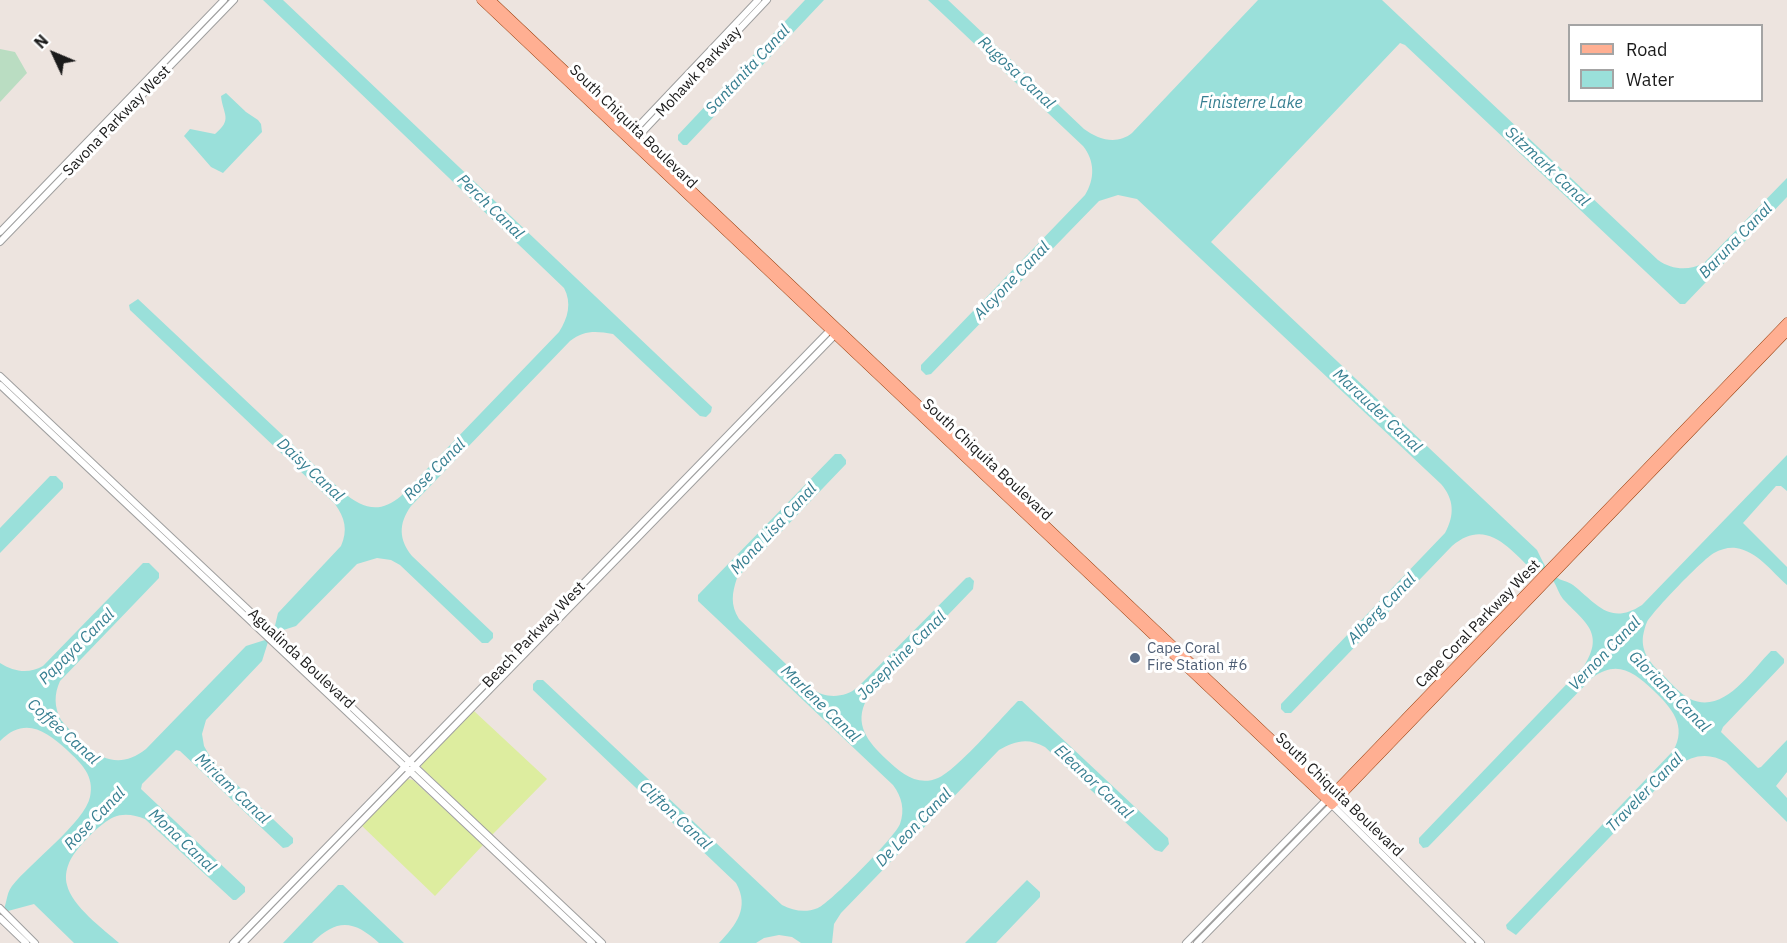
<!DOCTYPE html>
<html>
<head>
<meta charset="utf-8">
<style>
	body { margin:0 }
	#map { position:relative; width:1787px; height:943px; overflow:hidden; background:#ede4df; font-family:"IBM Plex Sans",sans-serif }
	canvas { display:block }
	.legend { position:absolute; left:1568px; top:24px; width:195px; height:78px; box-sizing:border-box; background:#fff; border:2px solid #a4a4a4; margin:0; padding:8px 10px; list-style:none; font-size:18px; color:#1b1b1b }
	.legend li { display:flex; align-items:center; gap:12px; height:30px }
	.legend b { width:30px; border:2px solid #a4a4a4 }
	.north { position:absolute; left:24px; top:24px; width:60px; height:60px; -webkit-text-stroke:4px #fff; paint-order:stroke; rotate:314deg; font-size:16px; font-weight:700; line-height:24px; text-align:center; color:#1b1b1b }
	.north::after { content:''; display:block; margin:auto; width:21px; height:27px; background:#1b1b1b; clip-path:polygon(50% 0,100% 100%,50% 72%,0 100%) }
</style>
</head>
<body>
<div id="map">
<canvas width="1787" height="943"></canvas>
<ul class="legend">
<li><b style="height:8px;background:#ffaf92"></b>Road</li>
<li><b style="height:16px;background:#9ae0da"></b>Water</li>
</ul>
<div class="north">N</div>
</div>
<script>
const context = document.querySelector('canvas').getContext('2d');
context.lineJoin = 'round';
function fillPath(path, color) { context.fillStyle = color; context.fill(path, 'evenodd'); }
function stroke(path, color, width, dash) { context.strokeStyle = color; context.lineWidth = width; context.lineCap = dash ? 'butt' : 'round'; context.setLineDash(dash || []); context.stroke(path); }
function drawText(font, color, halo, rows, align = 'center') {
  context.font = font + ' "IBM Plex Sans",sans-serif'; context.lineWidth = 6; context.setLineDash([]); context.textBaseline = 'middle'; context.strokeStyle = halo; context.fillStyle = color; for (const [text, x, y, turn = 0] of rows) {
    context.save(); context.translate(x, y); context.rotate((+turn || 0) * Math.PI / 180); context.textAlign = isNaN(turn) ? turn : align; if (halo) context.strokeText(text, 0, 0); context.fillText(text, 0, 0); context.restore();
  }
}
const grass = new Path2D(`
	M474 711 547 779 492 835 421 767 422 764Z
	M407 779 413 780 483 845 435 896 362 826Z`);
const wetland = new Path2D(`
	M0 49 15 52 27 73 0 102Z`);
const water = new Path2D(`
	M263 0H283L712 407 711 412 706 417 700 416 613 334C596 331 584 330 570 341L411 506C398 524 399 540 412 556L493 633V638L488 643H482L400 565 391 560 377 558 357 564 296 626 277 632 274 630 278 613 341 546C348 530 345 518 335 504L130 310 129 305 138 299 343 492C363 509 380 514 401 496L559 332C568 318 572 303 564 288Z
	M805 0H824L687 145H683L678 140V135Z
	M928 0H948L1084 129C1099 140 1117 145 1132 133L1258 0H1382L1658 260C1672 270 1689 271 1704 263L1787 178V197L1685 304H1680L1405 45 1400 43 1211 242 1537 550C1542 560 1546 571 1556 577 1561 581 1568 581 1573 585 1597 604 1610 626 1642 605L1787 455V491L1781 486H1776L1743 523 1787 567V585C1772 572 1757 551 1736 548 1729 547 1721 549 1714 553 1702 560 1654 610 1647 622 1645 626 1644 631 1643 636 1641 653 1651 664 1663 675 1671 683 1680 694 1690 699 1724 715 1751 671 1771 651H1776L1784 659V663L1723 727 1721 732 1758 768 1761 767 1787 740V772L1776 786 1787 798V822L1726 762C1710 753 1693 754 1678 766L1516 935 1507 929 1506 925 1673 751C1688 726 1671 707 1653 690 1634 672 1617 659 1592 678L1428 847 1423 848 1419 843V838L1584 666C1606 632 1583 621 1563 599 1559 594 1557 587 1554 582 1552 577 1546 573 1541 569L1533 571C1509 548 1486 517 1452 546L1291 713H1285L1281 709V704L1445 533C1455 515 1454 499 1441 484L1137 199 1118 195 1099 201 931 374 926 375 921 370V365L1085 195C1095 179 1095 161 1083 146Z
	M226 93 246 112 258 120 261 124 262 132 223 173 211 167 184 136 190 129 215 134C233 119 223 115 221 96Z
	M835 454H841L846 460V464L737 578C732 593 730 605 739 619L812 689C826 699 845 698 858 687L966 578 970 577 974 581 973 589 867 699C853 724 868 742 886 759 901 773 917 787 938 778 956 771 1002 717 1018 701H1022L1168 838 1169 844 1162 852 1155 850 1045 747C1028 737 1014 741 999 750L841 913 834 924 832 943H801L792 937 779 935 764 938 756 943H719C736 925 750 908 736 883L533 690V684L537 680H543L782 905C794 911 805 913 818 908 830 903 895 837 900 824 905 810 902 797 893 785L698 601V595Z
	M50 476H56L63 483V488L0 553V528Z
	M143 563H149L159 573V578L60 681C54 694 54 707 61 720 85 747 111 777 146 749L246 646 265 640 268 642 262 661 206 720 202 734 204 746 213 762 293 838V843L288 847 283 848 180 751 176 750 142 784 141 789 245 887V892L236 900H233L145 819C135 815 124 813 114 817 101 822 74 850 69 863 66 870 65 878 67 885 72 906 103 929 119 943H74L34 904 8 911 0 920V915C8 906 5 895 12 886 30 863 85 822 90 797 95 776 81 763 67 750 46 731 25 716 0 741V663C14 672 29 674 43 666Z
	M1027 880 1040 892V897L996 943H965Z
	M338 885H343L404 943H379C354 920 337 918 312 943H283Z`);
const tertiary = new Path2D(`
	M630 135 758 0
	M634 141 767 0
	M0 232 224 0
	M0 242 234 0
	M0 376 602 943
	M0 385 592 943
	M0 908 35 943
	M0 918 26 943
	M233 943 832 328
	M243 943 837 333
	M1186 943 1331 795 1481 943
	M1197 943 1332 805 1471 943`);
const primary = new Path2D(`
	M481 0 1332 805 1787 332
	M491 0 1331 795 1787 322`);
const markers = [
	[1135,658,6,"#5c6f8a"]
];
const streetNames = [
	["Mohawk Parkway",699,72,-47],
	["Savona Parkway West",117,121,-46],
	["South Chiquita Boulevard",633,127,44],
	["South Chiquita Boulevard",987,460,43],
	["Cape Coral Parkway West",1478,624,-46],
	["Beach Parkway West",534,635,-46],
	["Agualinda Boulevard",301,659,43],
	["South Chiquita Boulevard",1339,795,44]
];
const serviceNames = [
	["Cape Coral",1147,649],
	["Fire Station #6",1147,666]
];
const waterNames = [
	["Santanita Canal",748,70,-47],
	["Rugosa Canal",1016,73,43],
	["Finisterre Lake",1251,103],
	["Sitzmark Canal",1547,167,43],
	["Perch Canal",490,207,44],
	["Baruna Canal",1736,241,-46],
	["Alcyone Canal",1012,281,-46],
	["Marauder Canal",1377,411,43],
	["Daisy Canal",310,470,43],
	["Rose Canal",435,470,-45],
	["Mona Lisa Canal",774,529,-47],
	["Alberg Canal",1382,609,-46],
	["Papaya Canal",77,647,-45],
	["Vernon Canal",1605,654,-46],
	["Josephine Canal",902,656,-45],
	["Gloriana Canal",1669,692,45],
	["Marlene Canal",820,704,44],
	["Coffee Canal",63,732,42],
	["Eleanor Canal",1093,782,43],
	["Miriam Canal",232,789,43],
	["Traveler Canal",1645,793,-46],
	["Clifton Canal",675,816,43],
	["Rose Canal",95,819,-46],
	["De Leon Canal",914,828,-46],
	["Mona Canal",182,841,43]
];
fillPath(grass, '#dded9f');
fillPath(wetland, '#baddc2');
fillPath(water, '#9ae0da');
stroke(tertiary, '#9f9f9f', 8);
stroke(primary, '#913500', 9);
stroke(tertiary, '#fff', 6);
stroke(primary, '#ffaf92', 8);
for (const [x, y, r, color] of markers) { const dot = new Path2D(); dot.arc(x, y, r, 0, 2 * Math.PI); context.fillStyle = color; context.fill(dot); stroke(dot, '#fff', 2); }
drawText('15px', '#1b1b1b', '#fff', streetNames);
drawText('15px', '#4e5e75', '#fff', serviceNames, 'left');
drawText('italic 16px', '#377f91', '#fff', waterNames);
</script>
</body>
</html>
